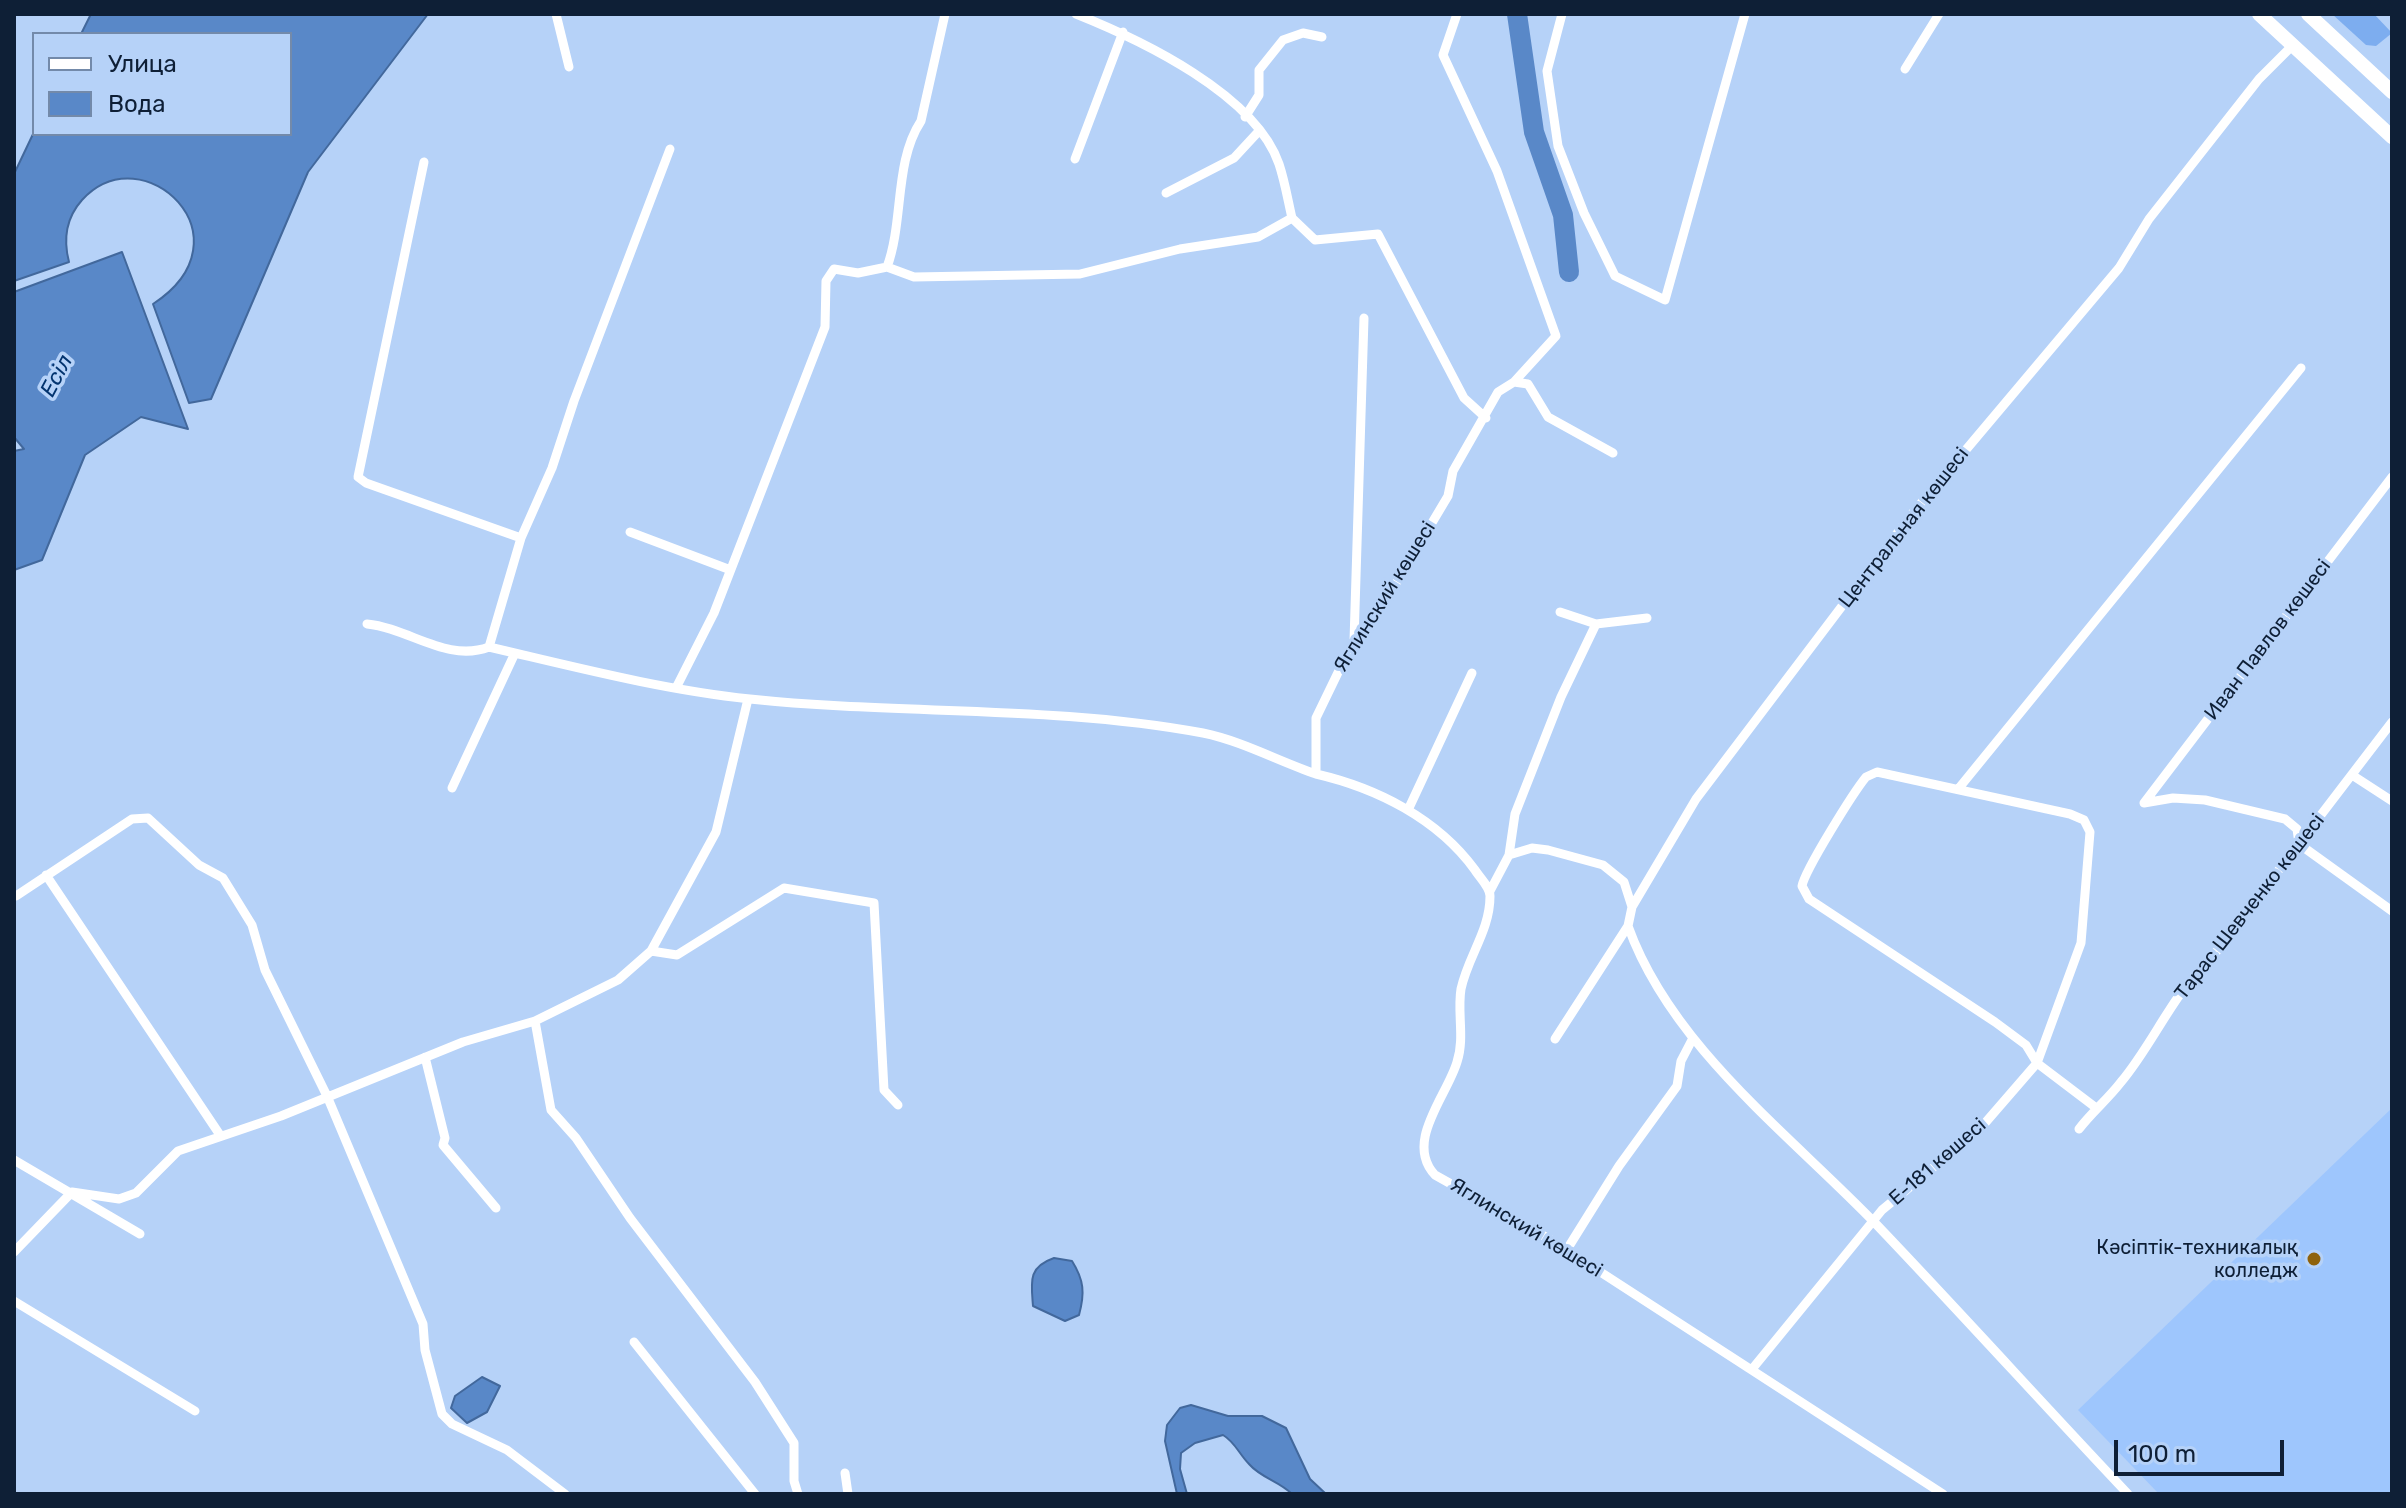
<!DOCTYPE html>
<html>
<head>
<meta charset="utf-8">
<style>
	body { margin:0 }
	#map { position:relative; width:2406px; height:1508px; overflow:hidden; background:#b6d2f8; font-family:Rubik,sans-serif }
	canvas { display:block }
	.frame { position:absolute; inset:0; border:16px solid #0e1f36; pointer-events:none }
	.legend { position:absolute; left:32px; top:32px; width:260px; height:104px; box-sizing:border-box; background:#b6d2f8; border:2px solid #738aaa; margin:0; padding:10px 14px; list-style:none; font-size:24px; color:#0e1f36 }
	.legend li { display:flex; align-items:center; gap:16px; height:40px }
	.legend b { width:40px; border:2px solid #738aaa }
	.scale { position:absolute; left:2114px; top:1440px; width:170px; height:36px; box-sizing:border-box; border:4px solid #0e1f36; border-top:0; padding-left:10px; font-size:24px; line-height:28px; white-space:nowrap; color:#0e1f36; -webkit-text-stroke:6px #b6d2f8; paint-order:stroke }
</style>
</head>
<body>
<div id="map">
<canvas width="2406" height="1508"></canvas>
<div class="frame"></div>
<ul class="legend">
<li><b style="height:10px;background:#fff"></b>Улица</li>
<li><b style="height:22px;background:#5988c8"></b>Вода</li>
</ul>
<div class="scale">100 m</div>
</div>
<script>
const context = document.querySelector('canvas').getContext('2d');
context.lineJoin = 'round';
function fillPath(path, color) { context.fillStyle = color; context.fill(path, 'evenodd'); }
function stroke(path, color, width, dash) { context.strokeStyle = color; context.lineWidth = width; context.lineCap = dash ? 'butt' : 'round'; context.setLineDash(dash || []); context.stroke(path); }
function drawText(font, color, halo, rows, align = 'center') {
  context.font = font + ' Rubik,sans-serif'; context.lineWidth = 7; context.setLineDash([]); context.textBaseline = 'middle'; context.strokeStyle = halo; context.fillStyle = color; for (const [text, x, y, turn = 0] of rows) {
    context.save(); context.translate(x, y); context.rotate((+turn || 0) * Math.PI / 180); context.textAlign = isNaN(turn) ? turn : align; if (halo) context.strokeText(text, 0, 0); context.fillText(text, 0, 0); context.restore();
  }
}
const built = new Path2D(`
	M2392 1108V1494H2159L2078 1410Z`);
const green = new Path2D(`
	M2332 14H2374L2392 33 2376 46 2366 45Z`);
const water = new Path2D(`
	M91 14H428L308 172 211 399 189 403 153 304C254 238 143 133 82 200 66 218 63 239 69 262L14 281V174L34 132 290 134V34H81Z
	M122 252 188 429 141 417 85 455 42 560 14 570V451L24 449 14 437V292Z
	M1054 1258 1072 1261C1084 1280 1085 1293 1079 1315L1065 1321 1033 1306C1031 1281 1028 1267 1054 1258Z
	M482 1377 500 1386 487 1412 467 1423 451 1408 455 1396Z
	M1191 1405 1228 1416H1262L1286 1428 1310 1479 1326 1494H1292C1279 1481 1261 1478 1249 1464 1239 1454 1235 1442 1223 1435L1195 1443 1181 1453 1180 1469 1187 1494H1177L1165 1441 1167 1425 1180 1408Z`);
const river = new Path2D(`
	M1517 14 1534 132 1563 215 1569 272`);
const minor = new Path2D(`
	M556 14 569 67
	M1076 14C1141 40 1255 94 1279 164 1285 182 1288 201 1292 218
	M1457 14 1443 55 1497 171 1556 336 1514 382 1498 392 1453 471 1448 496 1383 605 1347 654 1316 718V774C1377 788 1438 819 1475 870 1480 878 1490 887 1490 896 1490 931 1468 956 1461 989 1457 1013 1465 1038 1457 1062 1447 1096 1404 1142 1435 1175L1551 1240 1943 1494
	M1562 14 1547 71 1558 146 1584 213 1615 276 1665 300 1745 14
	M1905 69 1939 14
	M1245 117 1259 95V70L1283 40 1303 33 1322 37
	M1075 159 1123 32
	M424 162 358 477 366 483 521 538
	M1166 193 1234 158 1259 131
	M887 267 914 277 1080 274 1180 249 1258 237 1292 218 1315 240 1378 234 1464 398 1486 418
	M1514 382 1528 384 1548 417 1613 453
	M630 532 728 569
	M367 624C409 628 447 663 489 647 575 667 663 690 750 699 900 715 1054 705 1203 733 1242 741 1278 761 1316 774
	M1596 624 1647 618
	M1354 641 1364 318
	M489 647 521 538 552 468 574 401 670 149
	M677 686 714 613 825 327 826 281 834 269 858 273 887 267C904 221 894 162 921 121L945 14
	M2352 775 2392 801
	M452 788 515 653
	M1959 788 2301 368
	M2144 803 2392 477
	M2144 803 2173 798 2205 800 2285 819 2297 829 2299 844 2392 911
	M1408 810 1472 673
	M1509 855 1532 848 1548 850 1603 865 1624 882 1632 907
	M46 875 220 1135
	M1490 891 1509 855 1515 814 1561 697 1596 624 1560 612
	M16 896 132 819 148 818 199 865 223 878 252 925 265 970 327 1096 423 1324 425 1350 442 1414 452 1424 507 1450 565 1494
	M1628 926C1671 1046 1788 1133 1875 1223 1960 1312 2043 1404 2128 1494
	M651 951 677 955 784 888 874 903 884 1090 898 1105
	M535 1021 551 1110 576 1138 630 1218 755 1382 794 1443V1481L798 1494
	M1555 1039 1628 926 1632 907 1696 799 1911 515 2119 268 2149 219 2259 79 2293 45
	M425 1057 445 1138 443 1145 496 1208
	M2079 1129C2092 1112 2108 1099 2121 1082 2153 1044 2173 993 2210 960L2392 722
	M14 1160 140 1234
	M72 1192 119 1199 136 1193 178 1151 281 1116 463 1042 535 1021 618 980 651 951 716 832 748 699
	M1566 1251 1619 1166 1677 1086 1681 1061 1693 1038
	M14 1252 72 1192
	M14 1301 195 1411
	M634 1342 755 1494
	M1753 1368 1882 1210 1979 1130 2037 1063 2081 943 2090 832 2084 820 2070 814 1877 772 1866 777C1853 793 1805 870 1802 886L1809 899 1995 1022 2026 1045 2037 1063 2095 1107
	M845 1473 848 1494`);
const secondary = new Path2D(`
	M2259 14 2392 137
	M2308 14 2392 92`);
const markers = [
	[2314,1259,8,"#8f620b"]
];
const streetNames = [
	["Центральная көшесі",1904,528,-52],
	["Яглинский көшесі",1385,597,-58],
	["Иван Павлов көшесі",2268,640,-53],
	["Тарас Шевченко көшесі",2250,907,-52],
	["Е-181 көшесі",1938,1162,-41],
	["Яглинский көшесі",1526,1228,31]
];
const poiNames = [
	["Кәсіптік-техникалық",2298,1248],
	["колледж",2298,1271]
];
const waterNames = [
	["Есіл",57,376,-62]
];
fillPath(built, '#9ec6fd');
fillPath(green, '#7dadef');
fillPath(water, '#5988c8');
stroke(water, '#42689c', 2);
stroke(river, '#5988c8', 20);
stroke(minor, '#fff', 9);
stroke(secondary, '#fff', 14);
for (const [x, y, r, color] of markers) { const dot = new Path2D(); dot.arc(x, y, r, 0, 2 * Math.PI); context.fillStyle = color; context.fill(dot); stroke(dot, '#b6d2f8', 3); }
drawText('20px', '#0e1f36', '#b6d2f8', streetNames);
drawText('20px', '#0e1f36', '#b6d2f8', poiNames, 'right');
drawText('italic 22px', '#03346f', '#b6d2f8', waterNames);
</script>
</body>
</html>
